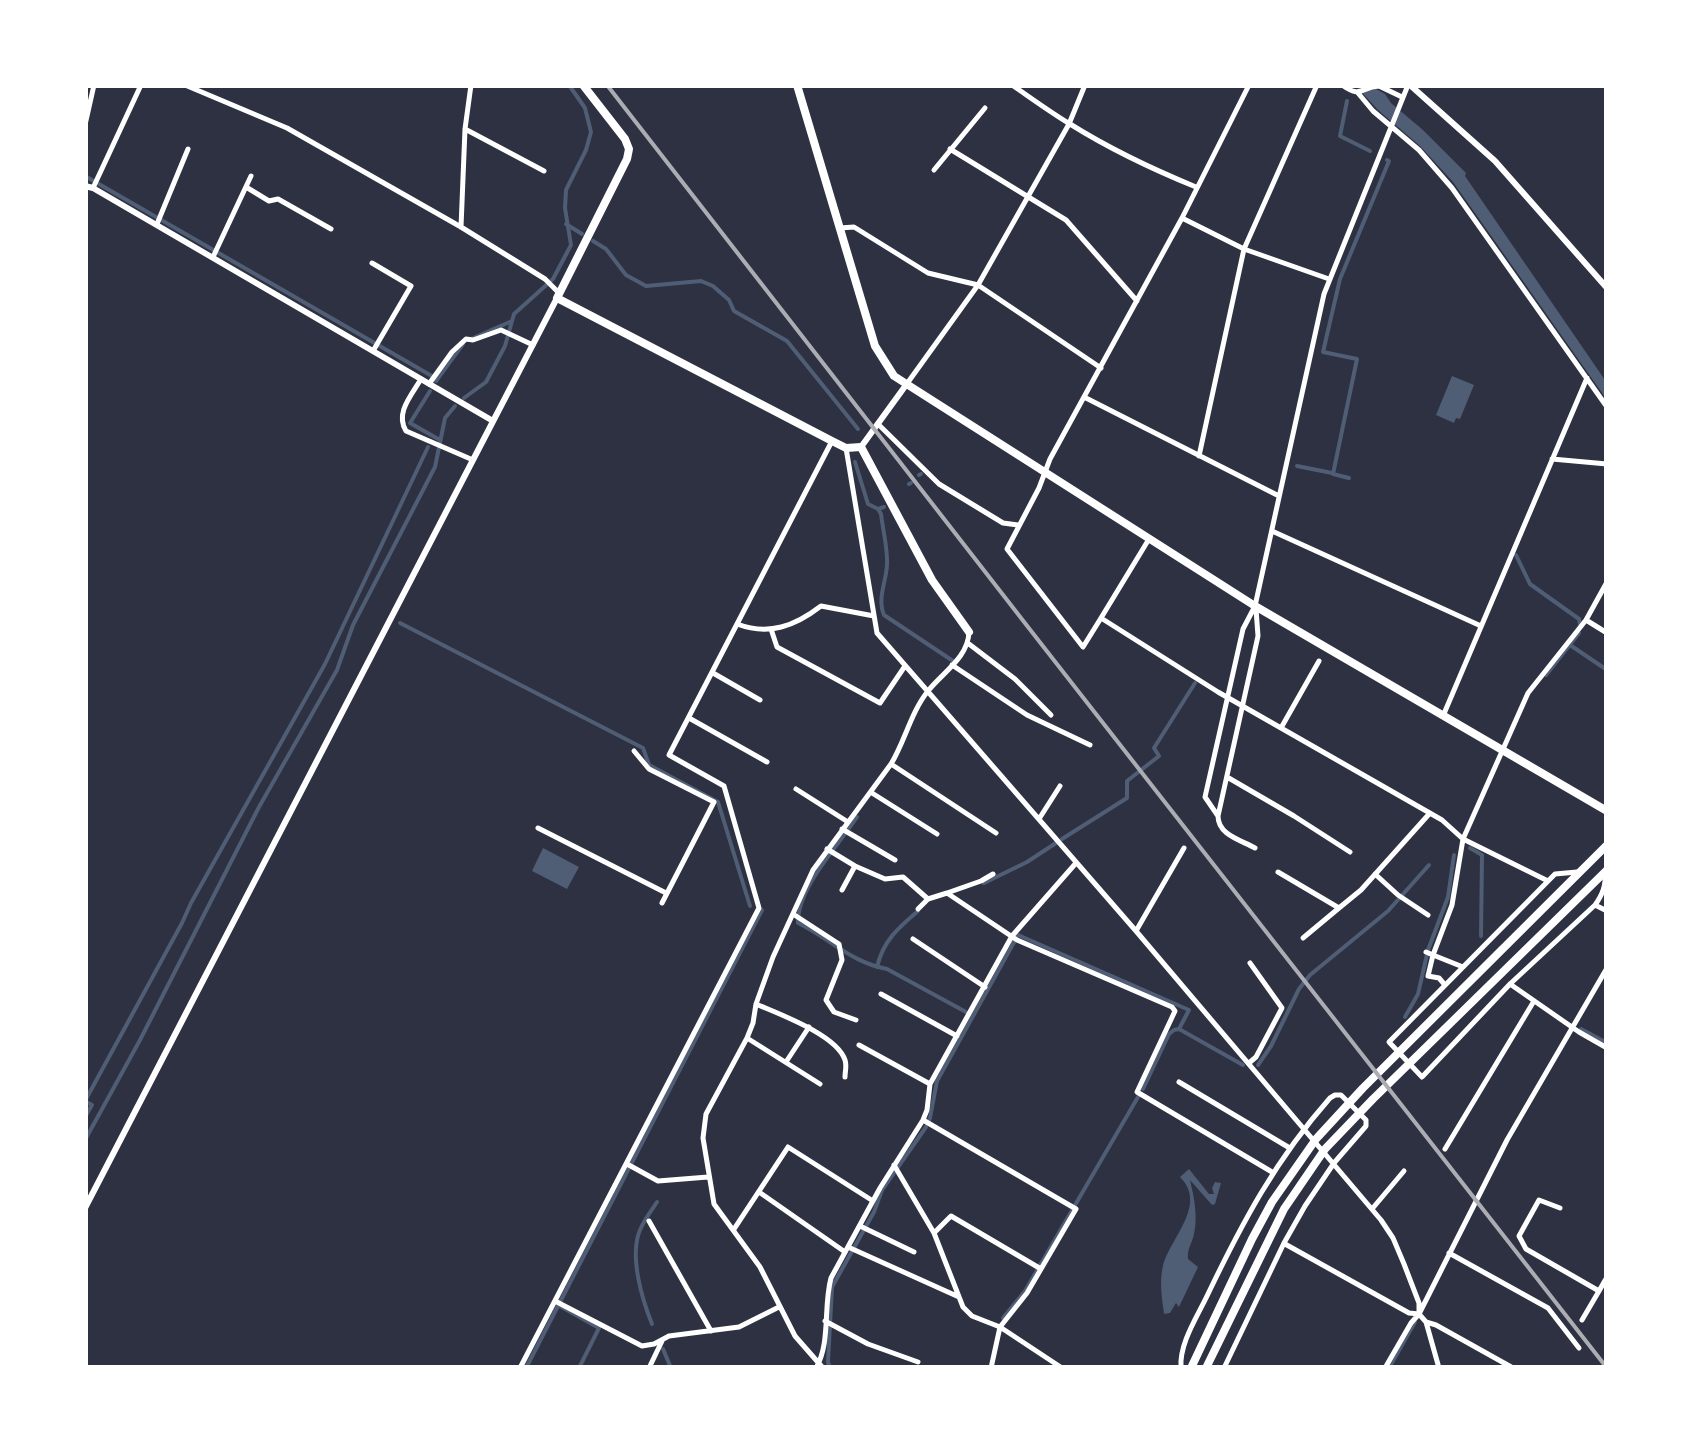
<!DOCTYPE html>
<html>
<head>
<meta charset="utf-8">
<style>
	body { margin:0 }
	#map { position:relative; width:1692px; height:1453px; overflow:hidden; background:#2d3142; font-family:Jost,sans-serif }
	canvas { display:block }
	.frame { position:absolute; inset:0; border:88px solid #fff; pointer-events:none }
</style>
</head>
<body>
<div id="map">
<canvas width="1692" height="1453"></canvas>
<div class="frame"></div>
</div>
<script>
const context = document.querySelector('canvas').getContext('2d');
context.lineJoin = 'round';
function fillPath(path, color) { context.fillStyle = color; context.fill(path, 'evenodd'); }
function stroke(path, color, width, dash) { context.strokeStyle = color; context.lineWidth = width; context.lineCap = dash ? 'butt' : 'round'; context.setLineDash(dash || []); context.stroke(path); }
const water = new Path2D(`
	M1355 85H1369L1385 94 1391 103 1423 130 1466 173 1465 176 1607 383V400L1453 182 1420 146 1378 110Z
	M1452 376 1474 385 1460 419 1456 418 1454 423 1436 415Z
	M543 848 579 867 567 889 532 871Z
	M1189 1169 1209 1194H1214L1212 1188 1215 1182 1221 1183 1215 1204 1212 1205 1190 1180C1194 1197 1198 1216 1194 1234 1192 1244 1187 1248 1188 1259L1198 1267 1179 1307 1176 1303 1170 1313 1164 1314C1162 1299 1159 1281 1163 1266 1170 1238 1208 1205 1180 1177Z`);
const stream = new Path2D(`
	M1347 101 1340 136 1370 151
	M85 176 437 379
	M566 224 582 234
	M593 241 606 249 626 275 646 286 701 281 713 286 729 300 734 311 787 341 858 429
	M471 339 512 321
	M436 381 463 344
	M430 391 410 423 440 440
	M464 398 486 382 505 346 514 314 553 279 571 245 565 208 566 190 586 150 591 132 585 108 569 85
	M855 462 868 504 878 509 884 507
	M1297 466 1332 473
	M919 475 921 474
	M1349 478 1333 474 1357 359 1323 352 1340 279 1389 161 1387 160
	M909 484 911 483
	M878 509 881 514C883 531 888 549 887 565 886 583 877 598 884 615L953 661
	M1516 555 1530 584 1579 619 1580 624
	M400 623 643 748 649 765 718 802 750 906
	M1570 645 1607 670
	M1546 675 1579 633
	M857 817C838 846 797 888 798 923 829 938 852 963 887 969L966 1012
	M1062 839 1127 798V781L1159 756 1154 748 1195 683
	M1470 848 1482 855 1481 936
	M984 883 1027 862 1056 843
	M877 967C883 941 898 928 918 911
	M1405 1017 1418 994 1428 950 1448 897 1454 855
	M1581 1029 1607 1043
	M1258 1065 1271 1046 1299 989 1310 975 1388 911 1429 865
	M1143 1089 1169 1034 1174 1030 1179 1029
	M85 1101 182 923 191 903 325 664 428 447
	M85 1101 92 1105 85 1117
	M85 1140 140 1040 259 807 337 670 353 625 435 467 445 418 455 406
	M558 1305 599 1328 579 1368
	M1003 1318 1025 1291 1138 1097
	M652 1324C642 1299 629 1256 640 1230 644 1220 651 1211 657 1202
	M663 1349 671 1368
	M526 1368 762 910
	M830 1368 828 1362 832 1287 874 1212 882 1190 926 1127 930 1118 937 1081 1018 935 1189 1010 1179 1029 1243 1065
	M1389 1368 1415 1322`);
const minor = new Path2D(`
	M185 85 287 128 461 227 545 279 559 293
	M1012 85C1031 98 1050 112 1070 124 1110 149 1152 169 1196 187
	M1342 85C1362 99 1360 87 1379 86L1402 97
	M1358 93 1373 111 1419 150 1452 188 1607 407
	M85 125 94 85
	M465 129 544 171
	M950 149 1066 220 1137 301
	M934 170 985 108
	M246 187 269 201 278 199 331 229
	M93 188 141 85
	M1182 218 1244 249 1329 279
	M157 224 188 149
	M461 227 465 129 471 85
	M840 228 854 227 928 273 978 285 1101 368
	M213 257 251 176
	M372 263 411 286 373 351
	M421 379C411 396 395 413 406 431L473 460
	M429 384 452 352 466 339 473 340 501 330 533 345
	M906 385 978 285 1069 124 1085 85
	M1084 397 1279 496
	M878 424 939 484 1003 523 1018 525
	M846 448 877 633 1136 931 1381 1220 1393 1238 1404 1264 1419 1303V1314L1426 1322 1439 1368
	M1199 456 1244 249 1317 85
	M1552 459 1607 464
	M1272 531 1481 626
	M1149 539 1101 618 1218 692 1442 820 1463 839 1548 881
	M1256 609 1258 636 1218 816 1205 797 1243 629 1255 606 1324 294 1408 85
	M1101 618 1083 647 1007 549 1039 488 1050 459 1182 218 1249 85
	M1586 620 1607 633
	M737 624C769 636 795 626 821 606L874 616
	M771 629 777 647 880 703 905 666
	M969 644 1015 679 1051 715
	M952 665 1027 715 1090 745
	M713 673 760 700
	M1443 716 1587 378
	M689 718 767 762
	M1281 728 1319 661
	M634 751 649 769 714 802 662 903
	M891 764 996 833
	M1227 777 1294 816 1350 852
	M796 789 848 822
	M872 793 937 834
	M1218 816C1218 835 1241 840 1255 848
	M1039 819 1060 786
	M538 828 666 893
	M842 829 895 860
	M827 849 855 866 885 879 903 877 928 899 947 893 1017 940 1172 1007 1175 1011 1137 1092 1272 1172
	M1278 872 1339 908 1361 890 1430 813
	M1577 872 1555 874 1389 1042 1422 1077 1510 984 1595 905C1603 894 1606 885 1605 872
	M1375 874 1398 895 1428 915
	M842 890 855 866
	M947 893 981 881 993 874
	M1595 905 1607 911
	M918 909 928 899
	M793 914 839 944 842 960 826 1000 834 1012 856 1020
	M1136 931 1184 848
	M1303 938 1339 908
	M913 939 985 987
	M1426 952 1433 955 1428 976 1439 978 1445 985
	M1463 967 1433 955 1452 905 1463 839 1528 693 1586 620 1607 582
	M1510 984 1579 1032 1607 1048
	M881 994 957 1036
	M756 1004C779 1014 837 1035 845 1060 847 1066 845 1071 845 1077
	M747 1038 820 1084
	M859 1045 930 1084
	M786 1062 809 1027
	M1249 1063 1256 1057 1282 1008 1250 963
	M1179 1082 1288 1147
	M923 1120 1076 1209 1027 1293 1000 1327 991 1368
	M1445 1149 1534 1001
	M627 1164 658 1181 708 1177
	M894 1165 934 1233 963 1307 972 1316 1000 1327 1062 1368
	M759 1192 845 1252
	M1560 1208 1539 1200 1519 1236 1526 1249 1599 1291 1607 1277
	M1372 1209 1404 1171
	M649 1221 711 1331
	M860 1226 914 1252
	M734 1229 788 1147 873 1201
	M934 1233 951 1216 1041 1269
	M1285 1244 1409 1313 1419 1314
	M848 1247 959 1297
	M1449 1253 1548 1308 1579 1348
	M555 1301 642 1346 654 1344 669 1336 739 1327 779 1307
	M1582 1320 1599 1291
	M825 1321 868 1344 918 1362
	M1426 1322 1436 1325 1513 1368
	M520 1368 759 908 724 786 669 755 832 441
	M649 1368 662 1341
	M816 1368C831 1342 823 1307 831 1278L880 1188 923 1120 927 1110 930 1084 1012 936 1076 863
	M823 1368 795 1336 760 1267 714 1204 703 1138 706 1114 747 1038 753 1023 756 1004 773 957 813 870 891 764C905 741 911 712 928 691 943 672 968 658 969 632
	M1181 1368C1179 1344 1197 1317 1207 1296 1242 1223 1276 1159 1330 1098L1335 1095H1341L1366 1120V1126L1334 1163 1305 1206 1284 1243 1224 1368
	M1385 1368 1411 1323 1419 1314 1507 1140 1607 968`);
const tertiary = new Path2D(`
	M1410 85 1495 161 1607 288
	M85 186 93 188 493 421
	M861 447 906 385
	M85 1208 557 298`);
const secondary = new Path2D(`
	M583 85 625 139 629 149 627 159 557 298 832 441 846 448 861 447 932 580 969 632`);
const primary = new Path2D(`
	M797 85 875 346 894 376 1255 606 1607 811
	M1191 1368 1252 1239 1272 1202 1316 1139 1363 1088 1607 845
	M1206 1368 1284 1209 1325 1149 1373 1099 1607 870`);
const rail = new Path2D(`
	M607 85 1028 627 1607 1368`);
fillPath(water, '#4f5d75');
stroke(stream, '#4f5d75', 4);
stroke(minor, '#fff', 5);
stroke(tertiary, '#fff', 6);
stroke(secondary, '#fff', 8);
stroke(primary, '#fff', 8);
stroke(rail, '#abadb3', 4);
</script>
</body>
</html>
